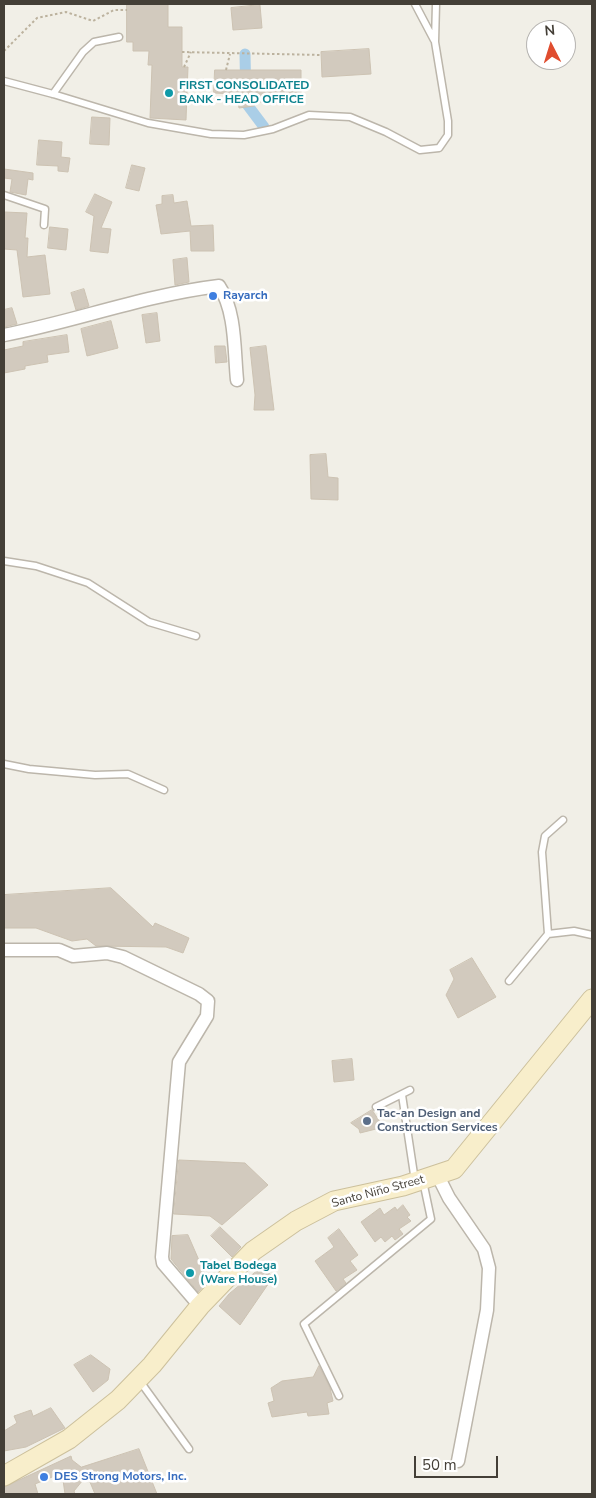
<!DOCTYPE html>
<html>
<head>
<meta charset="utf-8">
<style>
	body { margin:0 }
	#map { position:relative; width:596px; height:1498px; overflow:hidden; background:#f1efe7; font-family:"Nunito Sans",sans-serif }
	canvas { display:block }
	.frame { position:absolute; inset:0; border:5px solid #443f37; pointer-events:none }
	.north { position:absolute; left:526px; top:20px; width:50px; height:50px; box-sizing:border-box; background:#fff; border:1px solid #b4b2af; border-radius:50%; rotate:355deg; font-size:14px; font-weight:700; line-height:20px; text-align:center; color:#443f37 }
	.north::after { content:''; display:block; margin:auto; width:18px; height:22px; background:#e04d2f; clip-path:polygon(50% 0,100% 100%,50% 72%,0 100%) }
	.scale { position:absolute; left:414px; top:1456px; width:84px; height:22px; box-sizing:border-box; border:2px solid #443f37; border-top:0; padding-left:6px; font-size:15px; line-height:18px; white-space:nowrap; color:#443f37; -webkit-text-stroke:4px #fff; paint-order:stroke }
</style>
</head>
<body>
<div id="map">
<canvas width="596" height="1498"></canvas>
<div class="frame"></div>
<div class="north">N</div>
<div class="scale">50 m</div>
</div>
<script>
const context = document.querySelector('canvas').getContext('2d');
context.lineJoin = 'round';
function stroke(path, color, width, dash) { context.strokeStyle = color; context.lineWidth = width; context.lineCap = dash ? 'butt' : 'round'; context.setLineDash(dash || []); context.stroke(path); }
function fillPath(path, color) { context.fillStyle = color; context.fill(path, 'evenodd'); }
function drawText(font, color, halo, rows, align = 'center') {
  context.font = font + ' "Nunito Sans",sans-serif'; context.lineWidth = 5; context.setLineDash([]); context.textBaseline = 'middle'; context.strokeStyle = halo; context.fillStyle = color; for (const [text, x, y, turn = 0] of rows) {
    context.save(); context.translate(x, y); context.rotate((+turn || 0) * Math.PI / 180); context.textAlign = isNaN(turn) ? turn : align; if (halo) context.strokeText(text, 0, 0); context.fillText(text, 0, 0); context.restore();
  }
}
const canal = new Path2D(`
	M245 54 246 103 264 127`);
const building = new Path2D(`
	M127 4H168V27H182V67H188L186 120 150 118 152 65H148L149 51H133V42H127Z
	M260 5 262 28 233 30 231 8Z
	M369 49 371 74 322 77 321 52Z
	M215 70H301V102H254V106L239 108 237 94 214 93Z
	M92 117 110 118 109 145 90 144Z
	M39 140 62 142 61 157 70 158 68 172 58 171V166L37 165Z
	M132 165 145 168 139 191 126 188Z
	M4 169 33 173V180L28 179 26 195 10 192 12 179 4 178Z
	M95 194 112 202 101 228 111 229 108 253 90 251 94 216 86 212Z
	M173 195 174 203 187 201 191 226 213 225 214 251H191L190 231 161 234 156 205 162 204V196Z
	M4 212 27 213 25 238H28L27 257 45 255 50 294 23 297 17 250 4 249Z
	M50 227 68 229 66 250 48 248Z
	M187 258 189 282 175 285 173 260Z
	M84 289 89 306 76 310 71 293Z
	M12 308 17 324 4 327V310Z
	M157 313 160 341 146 343 142 315Z
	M111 321 118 348 87 356 81 329Z
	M67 335 69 352 47 355 48 362 25 366V369L4 373V350L23 346V342Z
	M215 346H225L227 362 216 363Z
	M266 346 274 410H254L255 395 250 348Z
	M326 454 328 477 338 478V500L311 499 310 455Z
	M111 888 153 927 155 923 189 938 183 953 166 947 96 946 87 939 72 941 36 928H4V895Z
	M472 958 496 997 458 1018 446 995 454 979 450 970Z
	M352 1059 354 1080 334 1082 332 1061Z
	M372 1110 380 1122V1128L360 1133 359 1129 351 1123Z
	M179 1160 245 1163 268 1185 222 1225 210 1216 174 1214Z
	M403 1205 410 1215 407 1217 411 1221 399 1229 403 1234 395 1240 392 1236 385 1242 381 1237 375 1242 361 1222 380 1208 384 1215 395 1207 397 1210Z
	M220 1227 241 1247 232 1257 211 1236Z
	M339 1229 358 1255 350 1261 357 1270 343 1279 346 1283 336 1291 315 1261 334 1247 328 1238Z
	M188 1235 208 1281 198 1292 171 1259 172 1236Z
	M262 1267 273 1277 240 1325 219 1306 229 1294Z
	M91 1355 110 1369 108 1380 93 1392 74 1365Z
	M319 1366 330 1388 333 1401 327 1403 329 1414 308 1416 307 1412 272 1417 268 1403 274 1401 271 1388 282 1381 313 1377Z
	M51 1408 65 1428 26 1447 4 1451V1431L17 1423 14 1416 31 1410 33 1416Z
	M139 1449 157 1494H95L87 1475 74 1491 75 1494H65L62 1473 35 1484 38 1494H4V1487L71 1456 72 1460 81 1467Z`);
const path = new Path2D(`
	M4 51 37 18 66 12 93 21 114 10H127
	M182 52 321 55
	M184 67 191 52
	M226 70 230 54`);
const lane = new Path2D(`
	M415 4 434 40
	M4 81 53 94 148 123 211 134 244 135 273 129 309 115 350 117 386 132 420 150 439 148 448 135V121L435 42 436 4
	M53 94 83 52 94 42 119 37
	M4 195 45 209 44 225
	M4 561 36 566 88 583 149 622 196 636
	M4 764 29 769 95 775 128 774 164 790
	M548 934 542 852 545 836 563 820
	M509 981 548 934 574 931 592 935
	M402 1095 415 1181
	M376 1107 410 1090
	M139 1380 189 1449
	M339 1396 304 1324 431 1219 423 1181`);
const street = new Path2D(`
	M4 335C76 321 145 295 219 286 236 311 234 350 237 380
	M4 950H59L73 956 107 953 123 957 199 994 208 1001 207 1016 179 1062 162 1257 163 1263 200 1306
	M438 1176 449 1198 484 1249 489 1268 487 1310 458 1461`);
const secondary = new Path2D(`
	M4 1476 69 1439 118 1400 152 1365 200 1306 253 1251 296 1221 334 1201 403 1186 454 1169 592 999`);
const markers = [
	[169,93,5,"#0f9aa8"],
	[213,296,5,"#3f7fe0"],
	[367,1121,5,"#5c6f8a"],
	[190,1273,5,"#0f9aa8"],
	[44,1477,5,"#3f7fe0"]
];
const cultureNames = [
	["FIRST CONSOLIDATED",179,86],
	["BANK - HEAD OFFICE",179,100],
	["Tabel Bodega",200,1266],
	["(Ware House)",200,1280]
];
const shopNames = [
	["Rayarch",223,296],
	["DES Strong Motors, Inc.",54,1477]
];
const serviceNames = [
	["Tac-an Design and",377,1114],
	["Construction Services",377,1128]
];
const streetNames = [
	["Santo Niño Street",378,1192,-15]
];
stroke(canal, '#aacee7', 11);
fillPath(building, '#d2cabe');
stroke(building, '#ccc2b2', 1);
stroke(lane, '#bcb6ab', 9);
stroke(street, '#bcb6ab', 15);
stroke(secondary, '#ccc09c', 21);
stroke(path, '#bcb29e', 2, [2.5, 2.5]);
stroke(lane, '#fff', 6);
stroke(street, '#fff', 12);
stroke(secondary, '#f8eecb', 19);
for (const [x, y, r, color] of markers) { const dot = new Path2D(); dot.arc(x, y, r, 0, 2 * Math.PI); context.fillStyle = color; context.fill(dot); stroke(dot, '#fff', 2); }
drawText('bold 12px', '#0d838f', '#fff', cultureNames, 'left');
drawText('bold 12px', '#366cbe', '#fff', shopNames, 'left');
drawText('bold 12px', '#4e5e75', '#fff', serviceNames, 'left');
drawText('12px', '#443f37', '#fff', streetNames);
</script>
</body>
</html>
